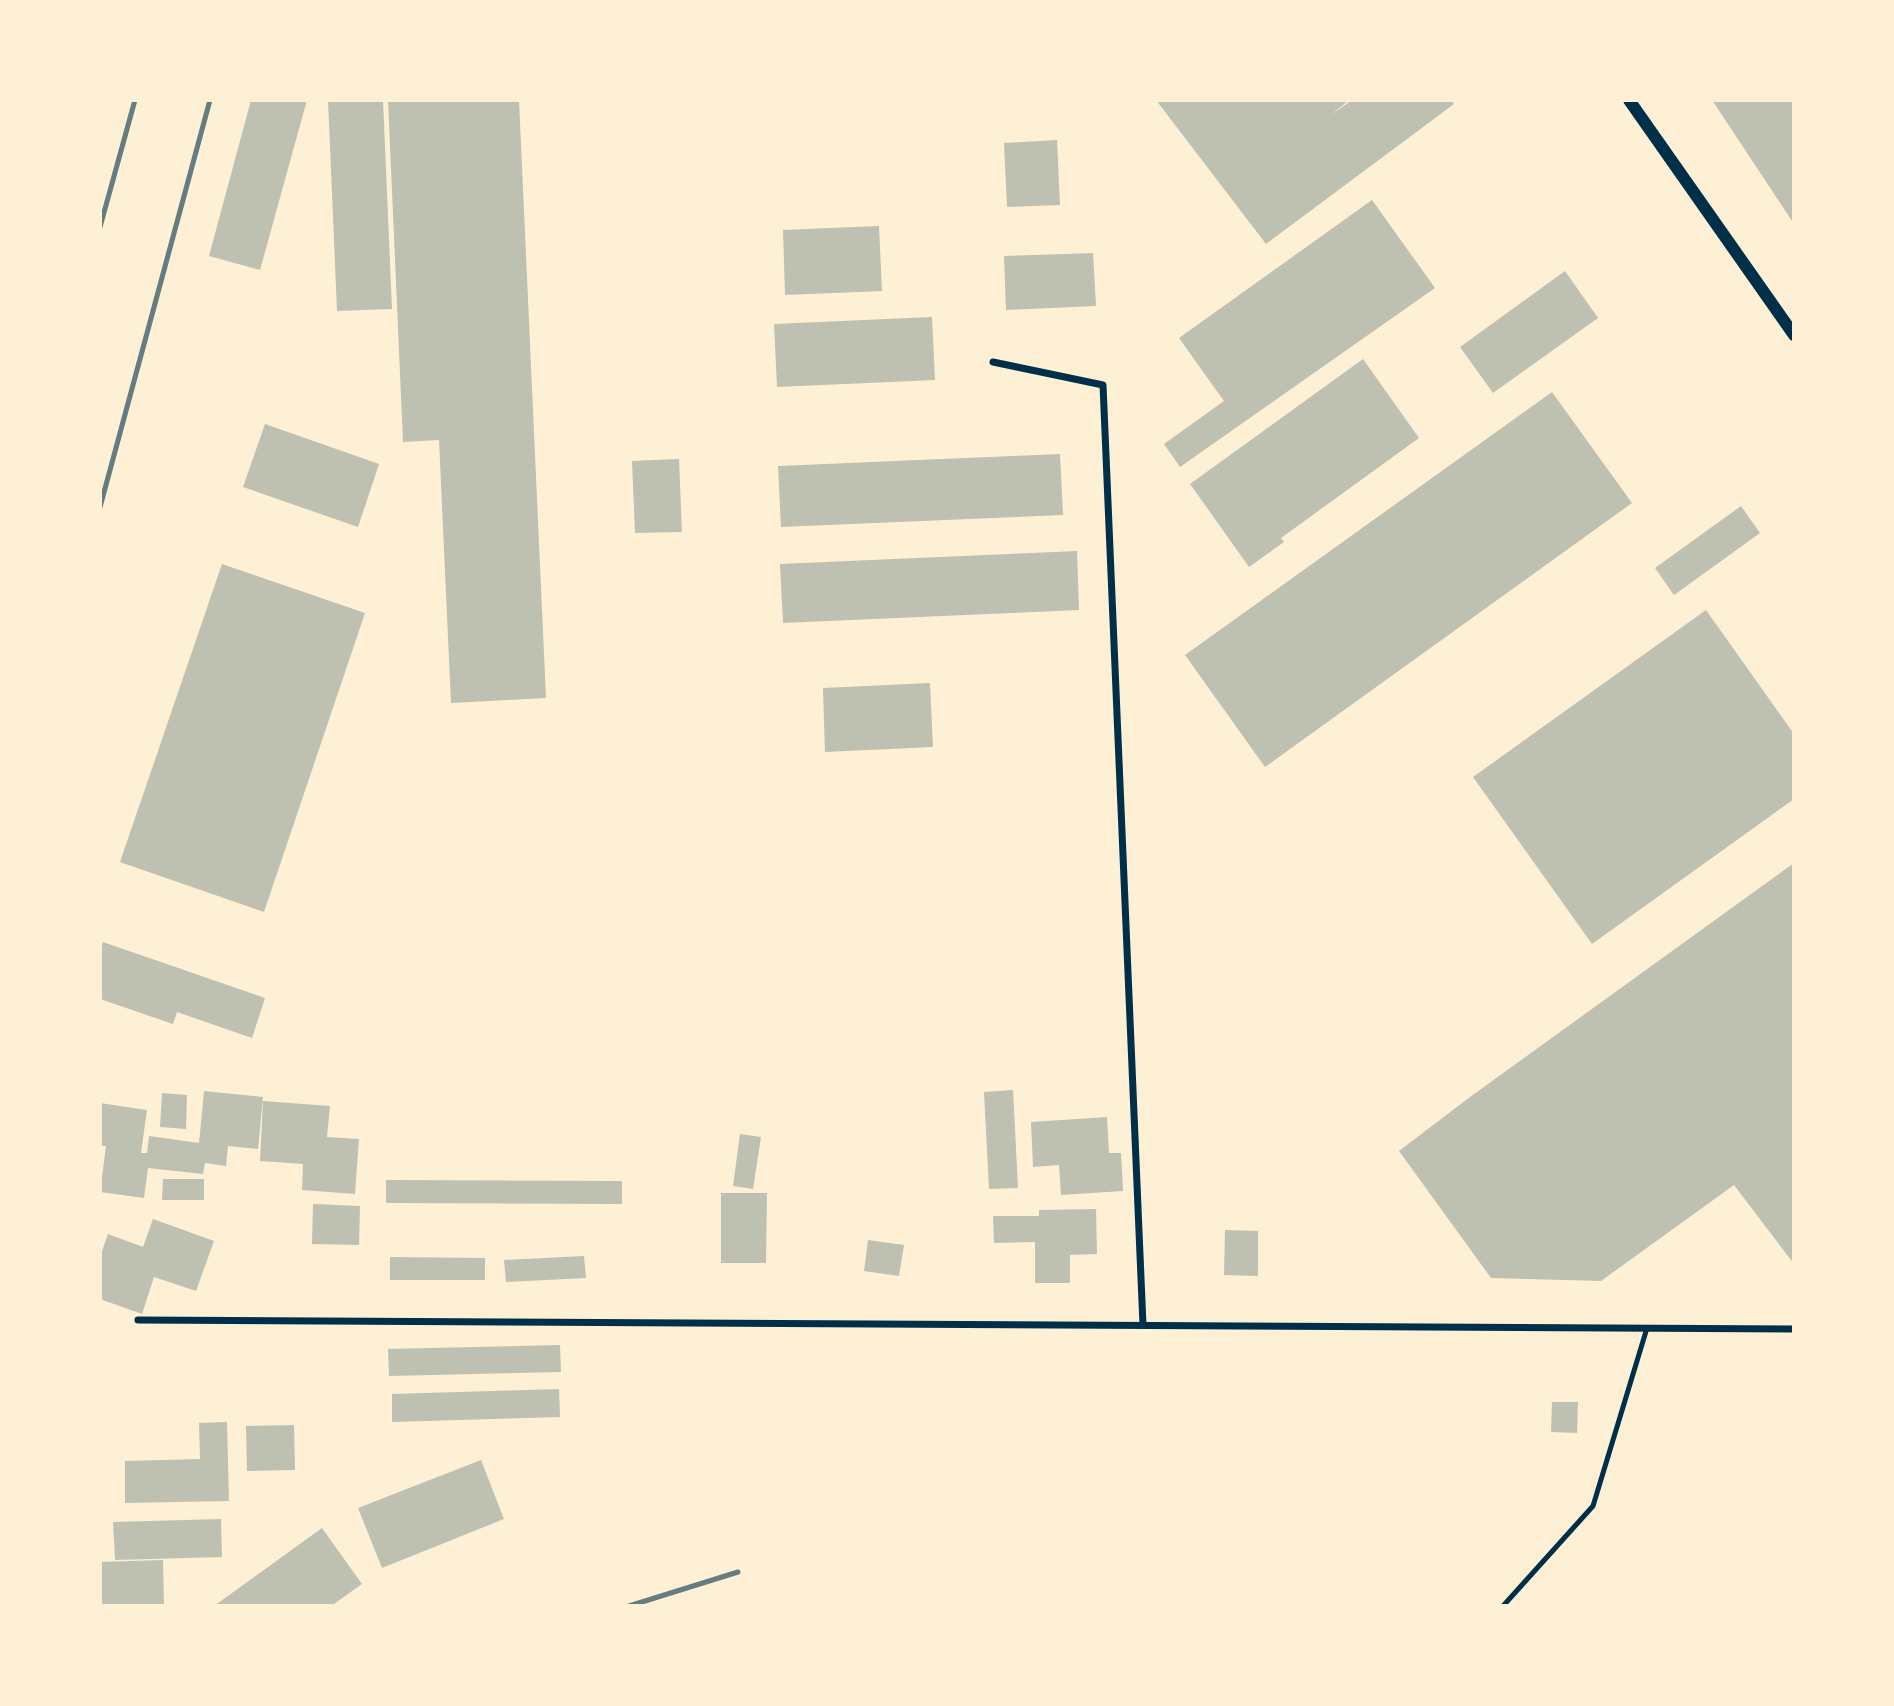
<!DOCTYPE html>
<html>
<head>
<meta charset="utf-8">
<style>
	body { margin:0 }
	#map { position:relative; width:1894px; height:1706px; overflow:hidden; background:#fdf0d5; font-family:"Work Sans",sans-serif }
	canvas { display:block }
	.frame { position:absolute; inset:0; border:102px solid #fdf0d5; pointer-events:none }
</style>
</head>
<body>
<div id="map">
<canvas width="1894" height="1706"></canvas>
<div class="frame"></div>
</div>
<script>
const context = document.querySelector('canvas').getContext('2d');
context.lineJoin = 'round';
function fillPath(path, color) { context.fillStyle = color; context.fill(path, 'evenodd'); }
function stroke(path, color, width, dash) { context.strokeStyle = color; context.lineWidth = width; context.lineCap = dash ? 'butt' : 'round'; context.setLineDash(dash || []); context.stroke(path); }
const building = new Path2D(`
	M251 100H307L260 270 209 256Z
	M328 100H383L392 309 337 311Z
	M388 100H519L546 698 451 703 439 440 403 442Z
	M1156 100H1349L1331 115 1352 100H1451L1454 104 1266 244Z
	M1712 100H1794V224Z
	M1057 140 1060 205 1007 207 1004 143Z
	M1372 200 1435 288 1180 467 1164 444 1224 401 1179 338Z
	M879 226 882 291 785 295 783 230Z
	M1093 253 1096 306 1006 310 1004 256Z
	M1565 271 1598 318 1493 393 1460 347Z
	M932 317 935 380 777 387 774 324Z
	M1363 359 1419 438 1281 538 1284 542 1249 567 1190 484Z
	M1552 392 1632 503 1265 767 1185 655Z
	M265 424 379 464 358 527 243 487Z
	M1060 454 1063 515 781 527 778 466Z
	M679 459 682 532 635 533 632 461Z
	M1741 506 1760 533 1674 595 1655 568Z
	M1077 551 1079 610 783 623 780 564Z
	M222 564 365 613 264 912 120 862Z
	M1706 610 1794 734V799L1592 944 1473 777Z
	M930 683 933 747 825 752 823 688Z
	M1794 863V1264L1734 1185 1601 1281 1491 1278 1399 1151 1470 1097Z
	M103 942 265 998 252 1038 177 1012 173 1024 100 999V953Z
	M1013 1090 1018 1188 989 1189 984 1092Z
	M204 1091 263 1097 258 1149 228 1146 226 1166 205 1163 203 1174 148 1168 144 1198 100 1192 106 1146H100V1103L147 1110 141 1153H147L149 1136 199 1143Z
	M162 1093 187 1095 186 1129 160 1127Z
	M263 1101 330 1106 327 1137 359 1139 355 1194 302 1190 303 1164 260 1161Z
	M1107 1117 1109 1153H1121L1123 1191 1061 1195 1059 1165 1033 1167 1031 1122Z
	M740 1134 761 1137 753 1189 733 1186Z
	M163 1179H204V1200H162Z
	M386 1180 622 1181V1204L386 1203Z
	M721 1193H767L766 1263H721Z
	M313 1204 360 1206 359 1245 312 1244Z
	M1096 1209 1097 1254 1070 1255V1283H1035V1242L994 1243 993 1216H1039V1210Z
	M153 1219 214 1241 196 1291 154 1277 142 1314 100 1299V1257L108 1234 143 1247Z
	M1225 1230 1258 1231V1276L1224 1275Z
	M868 1240 904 1245 899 1276 864 1271Z
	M584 1256 586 1278 506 1282 504 1260Z
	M390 1257 485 1258V1280H390Z
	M560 1345 561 1372 389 1376 388 1349Z
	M559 1389 560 1417 392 1422V1394Z
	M1552 1402H1578L1577 1433 1551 1432Z
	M227 1422 229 1501 125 1503V1461L200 1459 199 1423Z
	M294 1425 295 1470 247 1471 246 1426Z
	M481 1460 504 1519 382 1568 358 1508Z
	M221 1519 222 1557 115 1560 113 1522Z
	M322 1528 362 1584 331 1606H214Z
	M163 1560 164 1606H100V1562Z`);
const service = new Path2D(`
	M1503 1606 1593 1506 1647 1328`);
const minor = new Path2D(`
	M993 362 1103 385 1143 1325
	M138 1320 1794 1329`);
const tertiary = new Path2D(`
	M1629 100 1794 335`);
const rail = new Path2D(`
	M100 227 135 100
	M100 507 210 100
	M629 1606 738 1572`);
fillPath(building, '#bec0b2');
stroke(service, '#003049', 5);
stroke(minor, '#003049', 7);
stroke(tertiary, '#003049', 12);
stroke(rail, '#657d81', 5);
</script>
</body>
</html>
